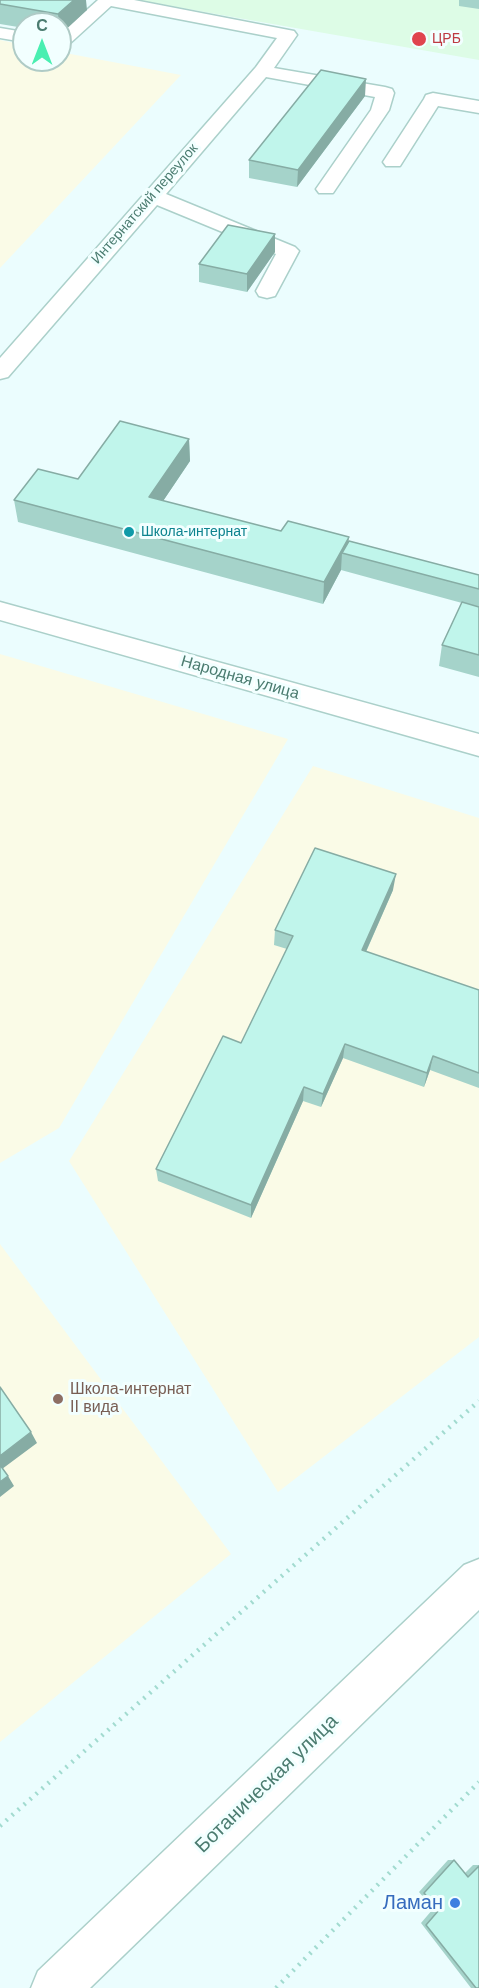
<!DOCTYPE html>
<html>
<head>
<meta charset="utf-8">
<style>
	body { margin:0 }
	#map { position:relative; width:479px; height:1988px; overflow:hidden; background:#ebfdfe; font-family:Arial,sans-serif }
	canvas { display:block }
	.north { position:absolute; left:12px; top:12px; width:60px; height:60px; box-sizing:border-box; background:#f2ffff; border:2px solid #afcbc6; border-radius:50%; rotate:0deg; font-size:16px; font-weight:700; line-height:24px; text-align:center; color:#4b7c70 }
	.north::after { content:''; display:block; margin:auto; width:21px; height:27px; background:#49efb1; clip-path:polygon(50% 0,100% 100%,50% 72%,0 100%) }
</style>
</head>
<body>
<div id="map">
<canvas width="479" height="1988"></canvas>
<div class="north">С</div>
</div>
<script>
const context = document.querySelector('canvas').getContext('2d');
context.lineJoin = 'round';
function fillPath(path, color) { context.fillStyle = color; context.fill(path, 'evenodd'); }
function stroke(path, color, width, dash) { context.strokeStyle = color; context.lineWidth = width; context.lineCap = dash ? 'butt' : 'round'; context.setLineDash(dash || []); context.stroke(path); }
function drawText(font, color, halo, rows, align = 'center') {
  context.font = font + ' Arial,sans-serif'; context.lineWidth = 6; context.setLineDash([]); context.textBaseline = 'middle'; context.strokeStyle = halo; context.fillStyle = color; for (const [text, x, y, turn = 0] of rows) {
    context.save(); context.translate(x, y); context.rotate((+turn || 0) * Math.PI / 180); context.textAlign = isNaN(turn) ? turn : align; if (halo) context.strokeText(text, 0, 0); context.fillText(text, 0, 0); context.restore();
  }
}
const education = new Path2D(`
	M0 40 24 45V60H60V52L181 75 0 268Z
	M0 654 288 739 59 1128 0 1163Z
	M313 766 479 818V1337L278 1492 69 1161Z
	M0 1244 231 1554 0 1742Z`);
const medical = new Path2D(`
	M138 0H479V60L238 18Z`);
const path = new Path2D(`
	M0 1826 479 1401
	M276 1988 479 1782`);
const minor = new Path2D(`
	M98 0H134L294 31 297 35 274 68 385 87 392 89 394 93 389 110 333 193H319L316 189 371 110 375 97 266 77 166 194 295 247 299 251 275 296 267 298 259 296 256 291 276 254 157 205 8 377 0 379V358L256 67 277 38 111 6 66 47 60 48V34Z
	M0 28 24 32V42L0 38Z
	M433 93 479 101V113L438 106 400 166H386L383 162 424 99 426 95Z
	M0 602 479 734V756L0 620Z
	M479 1559V1610L90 1988H31L38 1971 464 1565Z`);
const wall = new Path2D(`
	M0 0 87 10 60 24H24V28L0 24Z
	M459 0H479V9L459 6Z
	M365 96 297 187 249 178V160Z
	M275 252 247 292 199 282V264Z
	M189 439 190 461 163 501 281 531 349 541 479 575V677L439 666 442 645 462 603 341 570 323 604 18 522 14 500 78 479Z
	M393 890 366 952 479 990V1088L430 1070 424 1087 343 1058 321 1107 303 1101 251 1218 158 1181 156 1169 241 1043 287 949 274 945 275 930Z
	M448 1860H454L465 1873 473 1865H479V1988H471L421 1923 433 1909 419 1892Z`);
const shadedWall = new Path2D(`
	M74 0H86L87 10 60 35V24H59L58 14Z
	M366 79 365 96 297 187 298 170Z
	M275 234V252L247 292V274Z
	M189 439 190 461 151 519 149 497Z
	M349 537 347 554 342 553 341 570 323 604 324 582Z
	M396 874 393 890 360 965 362 950Z
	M345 1044 343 1058 321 1107 323 1094Z
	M433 1056 430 1070 424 1087 427 1073Z
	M304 1087 303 1101 251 1218V1205Z
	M31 1432 37 1443 2 1469 0 1466V1456Z
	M8 1476 14 1486 0 1497V1482Z`);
const building = new Path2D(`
	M0 0H74L58 14 0 4Z
	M321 70 366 79 298 170 249 160Z
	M228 225 275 234 247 274 199 264Z
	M120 421 189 439 149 497 281 531 288 521 349 537 324 582 14 500 38 469 78 479Z
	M349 541 479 575V589L342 553Z
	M462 602 479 607V655L442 645Z
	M315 848 396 874 362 950 479 990V1073L433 1056 427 1073 345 1044 323 1094 304 1087 251 1205 156 1169 223 1036 241 1043 293 936 275 930Z
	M0 1387 31 1432 0 1456Z
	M0 1465 8 1476 0 1482Z
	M454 1860 468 1877 479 1866V1988H476L426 1925 439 1910 424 1893Z`);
const markers = [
	[419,39,8,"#e0444e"],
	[129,532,6,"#0f9aa8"],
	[58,1399,6,"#8d6e63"],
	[455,1903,6,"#3f7fe0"]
];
const farHealthnames = [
	["ЦРБ",432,39]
];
const farStreetnames = [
	["Интернатский переулок",145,204,-49]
];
const farCulturenames = [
	["Школа-интернат",141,532]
];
const streetNames = [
	["Народная улица",240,678,16]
];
const educationNames = [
	["Школа-интернат",70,1390],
	["II вида",70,1408]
];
const nearStreetnames = [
	["Ботаническая улица",267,1784,-44]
];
const nearShopnames = [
	["Ламан",443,1903]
];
fillPath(education, '#fafbe7');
fillPath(medical, '#ddfce6');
stroke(minor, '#abd0ca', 3);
stroke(path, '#a2dbd0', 4.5, [2, 6]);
fillPath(minor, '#fff');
fillPath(wall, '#a5d3ca');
fillPath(shadedWall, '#86aca4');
fillPath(building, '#c0f5eb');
stroke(building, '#86aca4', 1.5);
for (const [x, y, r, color] of markers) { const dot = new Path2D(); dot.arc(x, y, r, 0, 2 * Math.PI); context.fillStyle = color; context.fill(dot); stroke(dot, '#f2ffff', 2); }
drawText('14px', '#be3a42', '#f2ffff', farHealthnames, 'left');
drawText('14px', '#4b7c70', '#f2ffff', farStreetnames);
drawText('14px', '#0d838f', '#f2ffff', farCulturenames, 'left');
drawText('16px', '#4b7c70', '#f2ffff', streetNames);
drawText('16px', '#785e54', '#f2ffff', educationNames, 'left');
drawText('20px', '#4b7c70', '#f2ffff', nearStreetnames);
drawText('20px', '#366cbe', '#f2ffff', nearShopnames, 'right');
</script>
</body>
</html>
